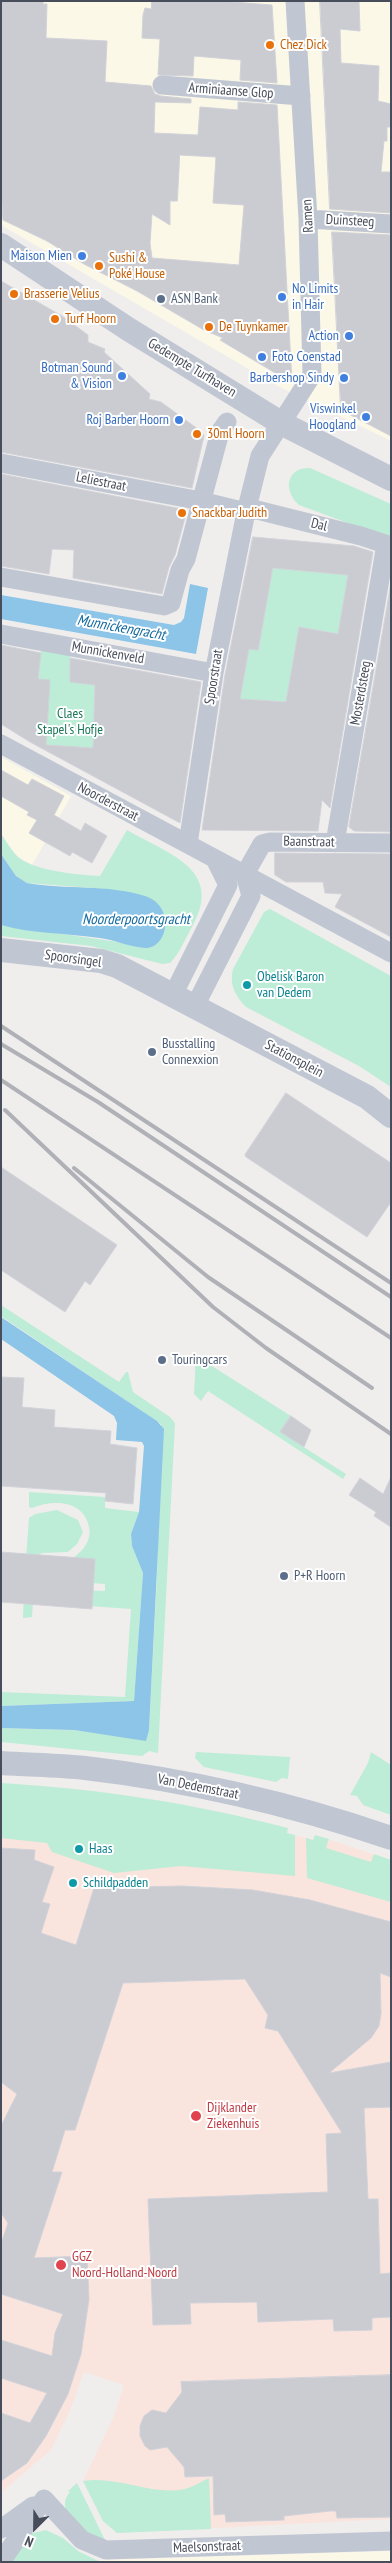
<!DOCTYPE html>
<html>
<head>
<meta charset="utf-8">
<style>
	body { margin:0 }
	#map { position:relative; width:392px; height:2563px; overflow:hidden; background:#f0eeed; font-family:"PT Sans Narrow",sans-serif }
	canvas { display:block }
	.frame { position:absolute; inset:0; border:2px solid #474d5a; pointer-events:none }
	.north { position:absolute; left:10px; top:2503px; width:50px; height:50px; -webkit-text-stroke:4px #fff; paint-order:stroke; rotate:203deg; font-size:14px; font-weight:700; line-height:20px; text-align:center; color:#474d5a }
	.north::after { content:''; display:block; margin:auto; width:18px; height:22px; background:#474d5a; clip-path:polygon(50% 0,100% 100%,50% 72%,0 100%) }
</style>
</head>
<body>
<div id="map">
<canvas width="392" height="2563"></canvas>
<div class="frame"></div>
<div class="north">N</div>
</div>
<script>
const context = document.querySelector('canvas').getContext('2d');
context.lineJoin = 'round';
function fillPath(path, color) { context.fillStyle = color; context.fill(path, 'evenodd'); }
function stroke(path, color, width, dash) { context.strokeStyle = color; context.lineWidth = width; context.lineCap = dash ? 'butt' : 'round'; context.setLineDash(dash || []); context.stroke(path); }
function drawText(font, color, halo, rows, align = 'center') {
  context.font = font + ' "PT Sans Narrow",sans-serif'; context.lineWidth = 4; context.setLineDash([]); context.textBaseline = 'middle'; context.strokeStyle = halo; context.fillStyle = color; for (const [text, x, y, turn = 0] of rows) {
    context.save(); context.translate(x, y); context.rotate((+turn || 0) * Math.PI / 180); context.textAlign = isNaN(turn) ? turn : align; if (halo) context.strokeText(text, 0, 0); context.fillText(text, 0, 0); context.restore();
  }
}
const commercial = new Path2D(`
	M1 1H391V441L278 386 1 225Z
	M1 757 71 796 32 865 17 856 1 834Z
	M391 2551V2562H100V2560Z`);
const medical = new Path2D(`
	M1 1783 288 1828 287 1833 313 1840 315 1835 391 1860V2519L117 2533 103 2521 83 2481 114 2416 124 2385 84 2372 69 2413 51 2450 1 2493Z`);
const green = new Path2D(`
	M310 468 391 504V539L299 505C283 491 286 467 310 468Z
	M273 568 348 575 338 634 299 627 286 702 240 699 249 649 258 650Z
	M41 650 70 654V663L88 684 95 685 93 748 46 746 38 679Z
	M127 830C168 854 225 869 192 927 185 939 180 953 170 963L162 964 91 946 1 936V925L152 947 156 944 166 921 146 897 105 889 27 883 16 876 1 854V834C6 841 11 850 17 856 32 871 80 875 100 876Z
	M270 909 391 976V1087L359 1066 246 1007C235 996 229 984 233 969L264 912Z
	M1 1305 119 1382 126 1372H128L133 1392 170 1417 175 1423 158 1753 149 1751 142 1756 1 1742V1728L74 1730 146 1740 149 1730 157 1577 161 1424 1 1316Z
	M196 1356 291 1416 280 1432 346 1474 343 1479 208 1391 201 1401 194 1394Z
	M29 1492 105 1497V1508L139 1512 131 1534 132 1546 143 1573 134 1701 1 1706V1692L125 1697 131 1609 33 1602 32 1617 23 1618 24 1593 29 1588 105 1591V1584L24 1579C42 1571 70 1564 83 1549 88 1543 91 1534 89 1527 83 1499 52 1500 32 1508L29 1507Z
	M57 1510 78 1520 83 1532 77 1544 68 1552 42 1553 26 1560 29 1518 35 1514Z
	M196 1752 290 1757 288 1779 282 1778 276 1782 204 1767 195 1758Z
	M371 1752 391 1765V1815L363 1805 357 1796 350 1795 368 1763Z
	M1 1783C101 1789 191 1803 288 1828L287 1833 295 1835V1876L181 1866 114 1873 52 1852 47 1843 1 1838Z
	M315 1835 329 1839 326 1848 371 1862 374 1854 391 1860V1902L307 1878 306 1838 313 1840Z
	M209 2478 211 2529 117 2533 103 2521 83 2481C119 2475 156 2498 188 2488 195 2486 202 2481 209 2478Z
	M77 2483 105 2540C87 2536 52 2512 70 2492L68 2491Z
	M46 2530 63 2538 78 2551 100 2562H9L29 2534Z`);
const water = new Path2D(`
	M190 584 208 588 196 654 1 619V595L174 625 181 622 184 618Z
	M1 854 16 876 27 883C66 890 107 884 145 896 176 906 168 949 145 948 130 947 115 940 100 938 67 933 33 934 1 925Z
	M1 1317 157 1421 164 1429 149 1730 146 1741 74 1730 1 1728V1706L134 1701 143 1573 132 1546 131 1534 139 1512 144 1446 142 1442 116 1440 117 1423 114 1416 1 1339Z`);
const building = new Path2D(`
	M1 1H43V4H47L46 38 107 41 105 82 151 86 155 94 161 96 191 99V103L155 102 154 133 198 135 200 107 238 110V102L277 105 292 383 220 340 223 338 204 330 137 291 84 264 47 241 3 220 1 189ZM180 155 216 157 213 203 244 205 239 265 152 258 150 243 152 214 170 225V201H177Z
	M152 1H220L272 5 277 83 240 80 241 60 194 56 193 76 158 75 160 39 142 38 143 15 145 8 151 9Z
	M320 1H359L360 31 340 29 341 63 379 66 378 101 391 104V127H387V141H384L381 172H391V213L330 209Z
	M332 232 391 235V436L341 410Z
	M1 281 62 316 88 335V342L105 349 104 352 150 394 149 399 161 402 202 432 204 436 192 488 1 452Z
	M1 474 187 510 175 555 169 567 162 594 73 578 74 550 52 549 49 574 1 566Z
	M253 537 354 546 373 552 330 808 322 800 318 831 202 830 225 675ZM273 568 348 575 338 634 299 627 286 702 240 699 249 649 258 650Z
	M391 583V832L354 831 349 827Z
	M1 645 41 653 38 679 50 680 46 745 93 748 95 685 70 682V658L201 682 180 823 30 742 1 724Z
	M1 770 28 785 32 779 64 796 54 815 81 831 85 823 107 836 92 863 72 852 70 856 29 833 37 820 27 815 29 812 1 796Z
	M275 853 391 854V937L335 907 342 894 325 893 323 882H286L275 875Z
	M286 1093 391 1163V1202L367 1237 246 1157 245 1155Z
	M1 1167 117 1245 90 1285 85 1281 65 1312 1 1270Z
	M1 1377 24 1378 22 1407 55 1410 54 1427 111 1431 110 1444 137 1448 133 1504 105 1501 106 1493 1 1486Z
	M291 1416 311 1430 304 1447 280 1432Z
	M391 1477V1527L374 1516 376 1512 349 1495 360 1478 383 1494Z
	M1 1552 95 1559 92 1609 1 1602Z
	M1 1848 35 1850 34 1860 54 1867 42 1902 50 1904 41 1933 76 1945 94 1888 182 1886 253 1890 310 1900 391 1922V1977L380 1973 381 2013 379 2026 371 2038 329 2073 391 2062V2107L364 2108 368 2199H378L380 2274 391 2273V2317L372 2318V2330L334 2331 333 2319 258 2322 257 2302 190 2303 191 2324 153 2325 148 2199 328 2192 326 2134 342 2133 278 2031 265 2028 268 2015 245 1979 123 1983 75 2130H65L52 2172H62L34 2258 87 2256 89 2299 81 2354 68 2394 46 2436 27 2463 1 2481V2413L30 2423 47 2393 1 2378V2340L52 2356 55 2333 63 2314 1 2294V2244L8 2223 1 2213V2126L17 2094 1 2082Z
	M391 2375V2517L337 2518 336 2511H330L284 2516V2520L226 2522 225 2514 214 2515 213 2476 185 2477 184 2467 167 2447 150 2450 145 2446 140 2436V2426L144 2416 152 2410 166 2413 182 2392 181 2382Z`);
const minor = new Path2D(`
	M162 85 301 96
	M308 219 391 224
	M1 463 201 501 246 512 257 510 361 536 391 546
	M1 577 164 606 171 603 180 570 186 559 220 432 227 422
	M1 634 214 673
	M1 744 391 953
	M335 843 386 544
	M188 844 214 673 246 512 260 456 312 375 308 219 295 1
	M245 874 262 844 270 842 391 843
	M173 995 228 885 215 859
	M195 1006 251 896 245 874
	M44 2499 82 2540 106 2550 391 2541
	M1 2529 33 2506
	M1 2562 44 2499`);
const tertiary = new Path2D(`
	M1 245 128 329 281 423 391 479
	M1 950 101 961 117 966 367 1097 391 1116
	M1 1763C29 1765 57 1765 85 1768 188 1780 292 1804 391 1838`);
const rail = new Path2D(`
	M1 1026 391 1283
	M1 1044 98 1102 391 1297
	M1 1080 391 1338
	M5 1110 213 1307 266 1348 391 1434
	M74 1168 208 1277 372 1388`);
const markers = [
	[270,45,5,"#e8710a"],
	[82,256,5,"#3f7fe0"],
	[99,266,5,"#e8710a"],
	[14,294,5,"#e8710a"],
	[282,297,5,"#3f7fe0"],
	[161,299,5,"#5c6f8a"],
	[55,319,5,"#e8710a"],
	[209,327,5,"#e8710a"],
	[349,336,5,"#3f7fe0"],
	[262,357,5,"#3f7fe0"],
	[122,376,5,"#3f7fe0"],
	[344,378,5,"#3f7fe0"],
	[366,417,5,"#3f7fe0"],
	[179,420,5,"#3f7fe0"],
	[197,434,5,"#e8710a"],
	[182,513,5,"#e8710a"],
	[247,985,5,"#0f9aa8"],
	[152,1052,5,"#5c6f8a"],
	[162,1360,5,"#5c6f8a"],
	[284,1576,5,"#5c6f8a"],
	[79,1849,5,"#0f9aa8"],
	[73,1883,5,"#0f9aa8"],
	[196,2116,6,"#e0444e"],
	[61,2265,6,"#e0444e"]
];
const foodNames = [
	["Chez Dick",280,45],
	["Sushi &",109,258],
	["Poké House",109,274],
	["Brasserie Velius",24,294],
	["Turf Hoorn",65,319],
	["De Tuynkamer",219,327],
	["30ml Hoorn",207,434],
	["Snackbar Judith",192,513]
];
const streetNames = [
	["Arminiaanse Glop",231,91,4],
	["Ramen",308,216,-93],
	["Duinsteeg",350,221,3],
	["Gedempte Turfhaven",192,368,31],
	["Leliestraat",101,482,11],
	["Dal",319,525,14],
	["Munnickenveld",108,653,10],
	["Spoorstraat",214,677,-81],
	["Mosterdsteeg",361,693,-80],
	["Noorderstraat",108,802,28],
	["Baanstraat",309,842,1],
	["Spoorsingel",73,959,8],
	["Stationsplein",294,1059,28],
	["Van Dedemstraat",198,1787,11],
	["Maelsonstraat",207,2547,-2]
];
const shopNames = [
	["Maison Mien",72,256],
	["No Limits",292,289,"left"],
	["in Hair",292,305,"left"],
	["Action",339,336],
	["Foto Coenstad",272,357,"left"],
	["Botman Sound",112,368],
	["& Vision",112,384],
	["Barbershop Sindy",334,378],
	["Viswinkel",356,409],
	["Hoogland",356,425],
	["Roj Barber Hoorn",169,420]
];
const serviceNames = [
	["ASN Bank",171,299],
	["Busstalling",162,1044],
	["Connexxion",162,1060],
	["Touringcars",172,1360],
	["P+R Hoorn",294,1576]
];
const parkNames = [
	["Claes",70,714],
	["Stapel's Hofje",70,730]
];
const cultureNames = [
	["Obelisk Baron",257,977],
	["van Dedem",257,993],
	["Haas",89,1849],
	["Schildpadden",83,1883]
];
const healthNames = [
	["Dijklander",207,2108],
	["Ziekenhuis",207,2124],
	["GGZ",72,2257],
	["Noord-Holland-Noord",72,2273]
];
const waterNames = [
	["Munnickengracht",121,628,10],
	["Noorderpoortsgracht",136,920]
];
fillPath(commercial, '#fbf8e7');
fillPath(medical, '#f9e5de');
fillPath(green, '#bdecd7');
fillPath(water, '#8cc5e7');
fillPath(building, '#caccd2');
stroke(building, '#d2d2d9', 1);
stroke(minor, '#c1c7d2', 19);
stroke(tertiary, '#c1c7d2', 24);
stroke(rail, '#b0b1b7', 4);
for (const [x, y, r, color] of markers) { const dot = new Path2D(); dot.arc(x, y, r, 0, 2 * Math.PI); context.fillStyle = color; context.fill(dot); stroke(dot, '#fff', 2); }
drawText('14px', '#c56008', '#fff', foodNames, 'left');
drawText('14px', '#474d5a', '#fff', streetNames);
drawText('14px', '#366cbe', '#fff', shopNames, 'right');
drawText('14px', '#4e5e75', '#fff', serviceNames, 'left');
drawText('14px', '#1b7758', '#fff', parkNames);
drawText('14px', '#0d838f', '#fff', cultureNames, 'left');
drawText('14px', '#be3a42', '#fff', healthNames, 'left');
drawText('italic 15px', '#136ba0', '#fff', waterNames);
</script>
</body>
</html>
